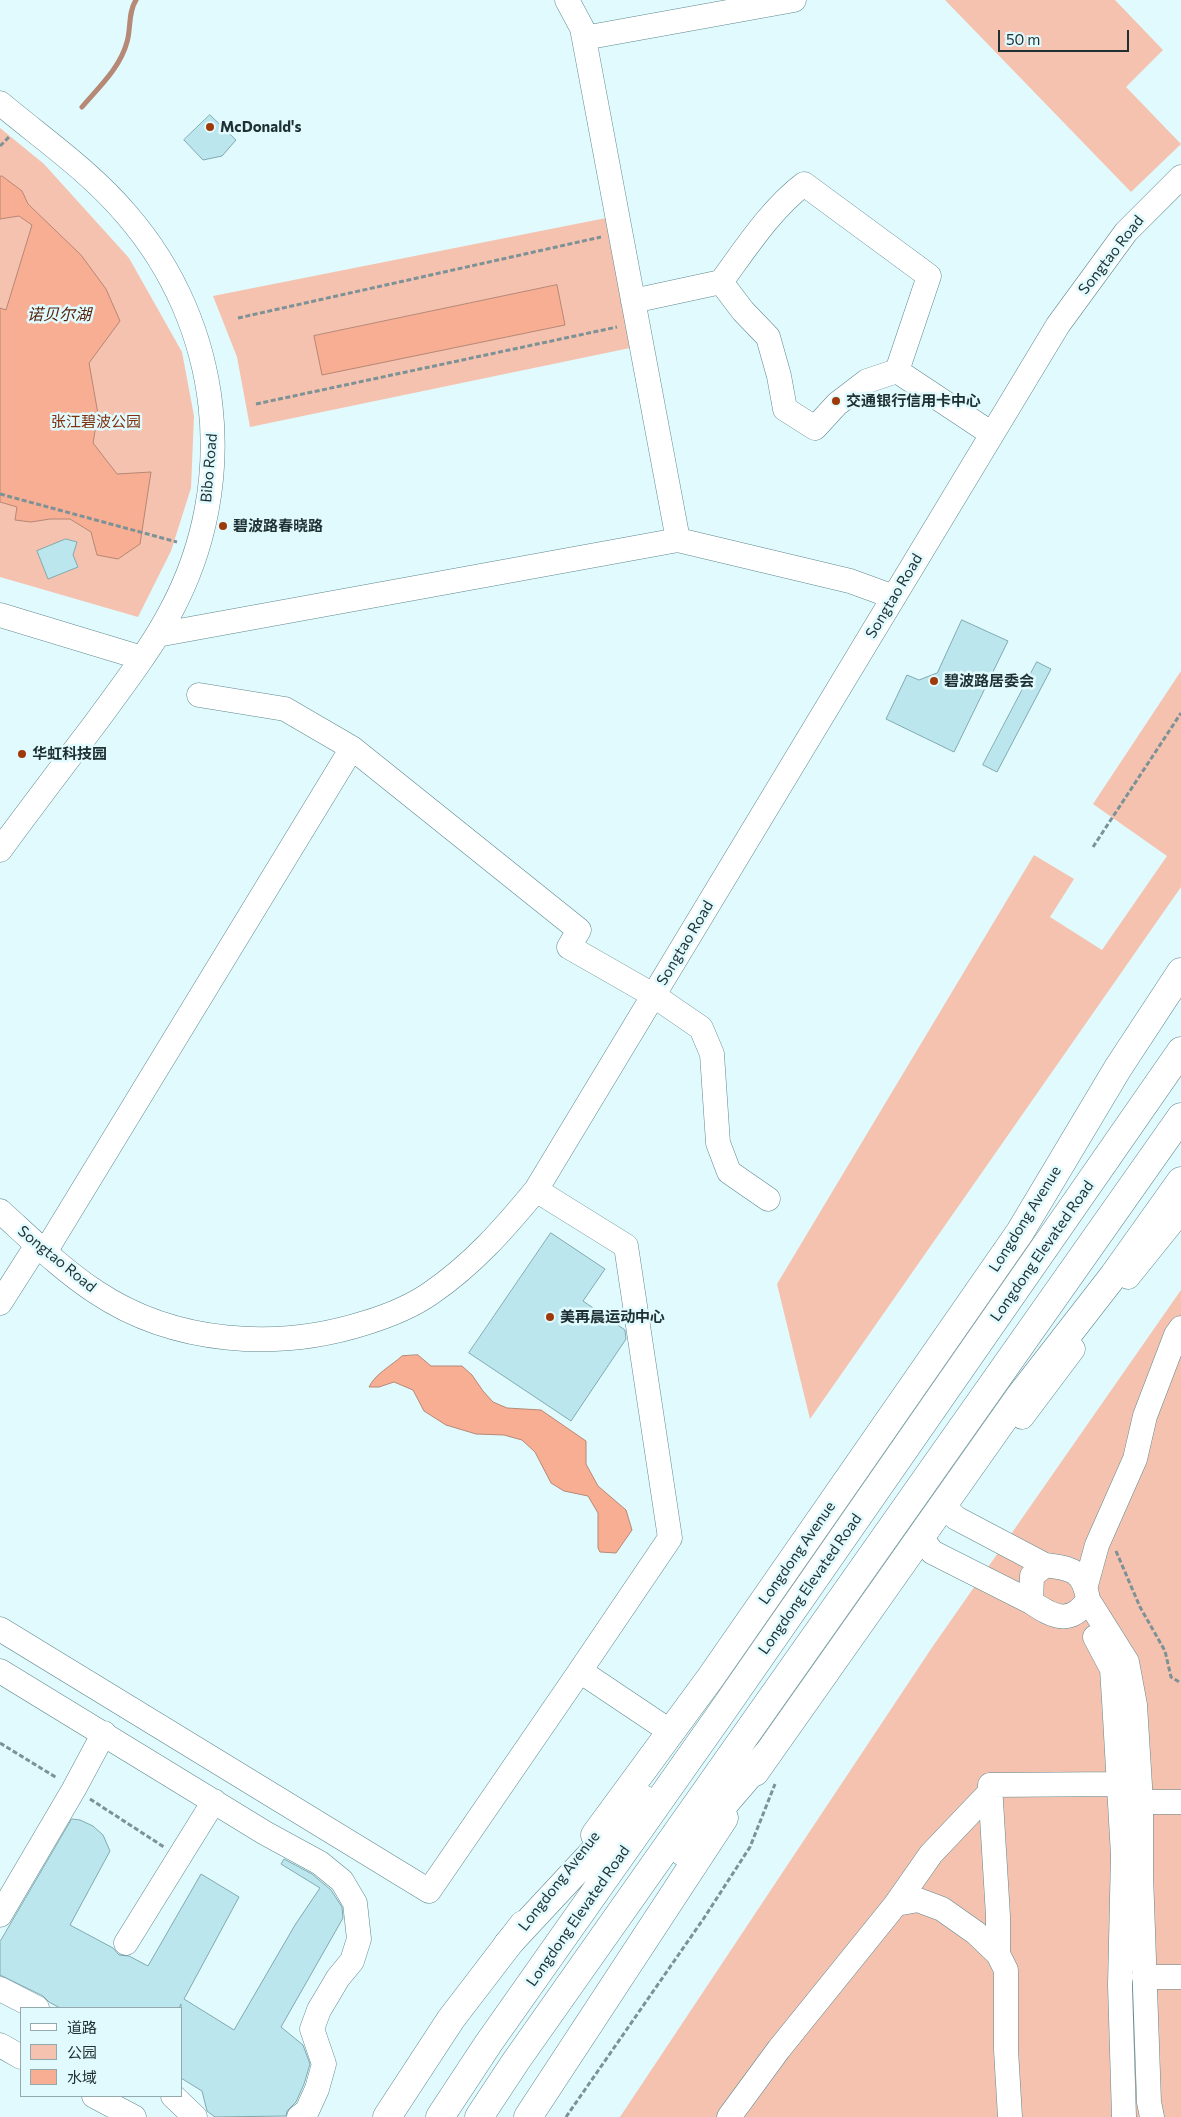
<!DOCTYPE html>
<html>
<head>
<meta charset="utf-8">
<style>
	body { margin:0 }
	#map { position:relative; width:1181px; height:2117px; overflow:hidden; background:#e0fafe; font-family:Commissioner,"Noto Sans SC",sans-serif }
	canvas { display:block }
	.legend { position:absolute; left:20px; top:2007px; width:162px; height:90px; box-sizing:border-box; background:#e0fafe; border:1px solid #93a9ad; margin:0; padding:6px 9px; list-style:none; font-size:15px; color:#1f3033 }
	.legend li { display:flex; align-items:center; gap:10px; height:25px }
	.legend b { width:25px; border:1px solid #93a9ad }
	.scale { position:absolute; left:998px; top:30px; width:131px; height:22px; box-sizing:border-box; border:2px solid #1f3033; border-top:0; padding-left:6px; font-size:15px; line-height:18px; white-space:nowrap; color:#1f3033; -webkit-text-stroke:4px #e0fafe; paint-order:stroke }
</style>
</head>
<body>
<div id="map">
<canvas width="1181" height="2117"></canvas>
<ul class="legend">
<li><b style="height:6px;background:#fff"></b>道路</li>
<li><b style="height:14px;background:#f5c2af"></b>公园</li>
<li><b style="height:14px;background:#f7ae93"></b>水域</li>
</ul>
<div class="scale">50 m</div>
</div>
<script>
const context = document.querySelector('canvas').getContext('2d');
context.lineJoin = 'round';
function fillPath(path, color) { context.fillStyle = color; context.fill(path, 'evenodd'); }
function stroke(path, color, width, dash) { context.strokeStyle = color; context.lineWidth = width; context.lineCap = dash ? 'butt' : 'round'; context.setLineDash(dash || []); context.stroke(path); }
function drawText(font, color, halo, rows, align = 'center') {
  context.font = font + ' Commissioner,"Noto Sans SC",sans-serif'; context.lineWidth = 5; context.setLineDash([]); context.textBaseline = 'middle'; context.strokeStyle = halo; context.fillStyle = color; for (const [text, x, y, turn = 0] of rows) {
    context.save(); context.translate(x, y); context.rotate((+turn || 0) * Math.PI / 180); context.textAlign = isNaN(turn) ? turn : align; if (halo) context.strokeText(text, 0, 0); context.fillText(text, 0, 0); context.restore();
  }
}
const green = new Path2D(`
	M945 0H1115L1163 50 1126 87 1181 144 1131 192Z
	M0 128 44 164 129 258 182 352 194 416 191 488 171 551 138 617 0 577Z
	M606 218 630 348 250 427 237 357 213 296Z
	M1181 671V887L810 1419 777 1284 1034 855 1074 879 1050 917 1102 950 1167 856 1093 804Z
	M1181 1290V2117H620L931 1649Z`);
const water = new Path2D(`
	M2 176 22 191 28 204 81 255 106 289 120 321 89 363 98 414 93 443 117 474 151 472 140 544 118 559 97 555 91 532 70 519H50L31 522 15 520 17 507 0 502V308L6 310 32 225 19 216 0 219V177Z
	M557 285 565 325 322 375 314 336Z
	M418 1355 431 1366H462L472 1375 483 1391 493 1402 507 1408 541 1410 586 1441V1464L598 1486 626 1510 632 1530 616 1553 600 1552 598 1548V1513L588 1496 564 1491 551 1483 535 1452 522 1440 504 1435 476 1434 446 1425 424 1411 413 1390 394 1382 379 1387H369C375 1374 391 1366 402 1356Z`);
const stream = new Path2D(`
	M82 107C99 87 120 68 127 42 131 29 128 12 136 0`);
const building = new Path2D(`
	M210 115 236 140 222 156 203 160 184 140Z
	M66 539 77 542 73 555 78 567 48 579 37 551Z
	M962 620 1008 641 954 752 886 719 907 675 919 680 937 673Z
	M1037 662 1051 669 997 772 983 765Z
	M551 1233 605 1269 583 1301 625 1330 626 1339 571 1421 469 1353Z
	M72 1819 80 1820 93 1826 103 1835 110 1851 70 1925 113 1948 119 1955 129 1956 148 1966 201 1874 239 1897 184 1999 234 2030 295 1925 320 1888 281 1864 284 1859 312 1874 331 1890 342 1907 343 1918 281 2027 303 2045 310 2064 304 2084 296 2102 287 2111 286 2116 215 2117 207 2111 202 2091 181 2078V2004L179 2008H60L49 2002 43 1996 0 1975V1942Z`);
const path = new Path2D(`
	M0 146 10 136
	M238 318 601 237
	M256 404 617 327
	M0 494 177 542
	M1093 847 1181 713
	M1116 1551 1140 1607 1165 1651 1171 1677 1181 1683
	M0 1743 57 1778
	M90 1799 164 1847
	M566 2117 704 1918 750 1847 775 1784`);
const minor = new Path2D(`
	M567 0 582 28 678 540
	M584 38 794 0
	M0 103C43 139 91 172 127 215 222 325 240 482 171 611 150 651 121 688 94 725 62 767 31 808 0 850
	M633 301 721 282
	M897 371 867 381 837 404 815 428 785 409 779 376 768 337 743 311 721 282C746 248 771 209 804 184L929 276 897 371 992 434
	M0 615 142 658
	M157 635 678 540 850 581 894 597
	M199 695 285 709 352 748
	M536 1190 626 1246 670 1538 580 1671 671 1732
	M0 1211C31 1239 61 1269 96 1292 174 1344 277 1351 365 1323 388 1316 411 1307 431 1293 473 1264 503 1230 536 1190L1058 325 1126 232 1181 177
	M45 1252 352 748 579 930 569 947 653 995 701 1028 712 1054 718 1143 729 1172 768 1199
	M1128 1277 1181 1211
	M0 1303 37 1245
	M1022 1417 1073 1349
	M944 1506 956 1518 1045 1565
	M921 1537 932 1552 1031 1602
	M1045 1565C1072 1568 1084 1571 1088 1600 1070 1626 1053 1617 1031 1602L1032 1576Z
	M1086 1585 1097 1545 1135 1459 1145 1416 1176 1335 1181 1328
	M1088 1600 1127 1662 1135 1705 1141 1802V1874L1149 2102 1152 2117
	M0 1629 429 1891 580 1671
	M1095 1637 1112 1669 1114 1700 1123 1855 1120 1985 1124 2117
	M0 1671 265 1833 320 1863 342 1881 355 1903 359 1939 352 1961 338 1978 319 2010 312 2029 324 2064 317 2089 307 2111 299 2117
	M1141 1802H1181
	M896 1904 931 1854 991 1791
	M0 1915 74 1789 104 1733
	M126 1943 214 1801
	M998 1954V1916L990 1785 1119 1784
	M1144 1977H1181
	M0 1989 37 2008
	M0 2045 21 2057
	M94 2096 134 2117
	M173 2096 195 2117
	M729 2117 779 2049 896 1904 918 1900 942 1909 976 1933 998 1954 1006 1970V2050L1010 2117`);
const major = new Path2D(`
	M755 1772 1020 1396 1114 1275 1181 1181
	M595 1835 711 1677 1020 1232 1118 1068 1181 972
	M387 2117 451 2019 523 1925
	M528 2117 724 1818`);
const highway = new Path2D(`
	M683 1852 768 1753
	M508 1944 643 1799
	M440 2117 488 2044 717 1719 1181 1051
	M479 2117 516 2061 1181 1117`);
const markers = [
	[210,127,5,"#9e3909"],
	[836,401,5,"#9e3909"],
	[223,526,5,"#9e3909"],
	[934,681,5,"#9e3909"],
	[22,754,5,"#9e3909"],
	[550,1317,5,"#9e3909"]
];
const poiNames = [
	["McDonald's",220,127],
	["交通银行信用卡中心",846,401],
	["碧波路春晓路",233,526],
	["碧波路居委会",944,681],
	["华虹科技园",32,754],
	["美再晨运动中心",560,1317]
];
const streetNames = [
	["Songtao Road",1111,255,-52],
	["Bibo Road",209,468,-85],
	["Songtao Road",894,596,-59],
	["Songtao Road",685,943,-59],
	["Longdong Avenue",1025,1219,-58],
	["Longdong Elevated Road",1042,1251,-55],
	["Songtao Road",57,1259,39],
	["Longdong Avenue",797,1553,-55],
	["Longdong Elevated Road",810,1584,-55],
	["Longdong Avenue",559,1881,-52],
	["Longdong Elevated Road",578,1916,-55]
];
const parkNames = [
	["张江碧波公园",96,422]
];
const waterNames = [
	["诺贝尔湖",59,315]
];
fillPath(green, '#f5c2af');
fillPath(water, '#f7ae93');
stroke(water, '#b68876', 1);
stroke(stream, '#b68876', 5);
fillPath(building, '#bbe6ed');
stroke(building, '#80aab0', 1);
stroke(minor, '#5f888d', 25);
stroke(major, '#5f888d', 29);
stroke(highway, '#5f888d', 29);
stroke(path, '#7d9296', 3, [5, 2.5]);
stroke(minor, '#fff', 24);
stroke(major, '#fff', 28);
stroke(highway, '#fff', 28);
for (const [x, y, r, color] of markers) { const dot = new Path2D(); dot.arc(x, y, r, 0, 2 * Math.PI); context.fillStyle = color; context.fill(dot); stroke(dot, '#e0fafe', 2); }
drawText('bold 15px', '#1f3033', '#e0fafe', poiNames, 'left');
drawText('15px', '#1f3033', '#e0fafe', streetNames);
drawText('15px', '#80310f', '#e0fafe', parkNames);
drawText('italic 16px', '#551e06', '#e0fafe', waterNames);
</script>
</body>
</html>
